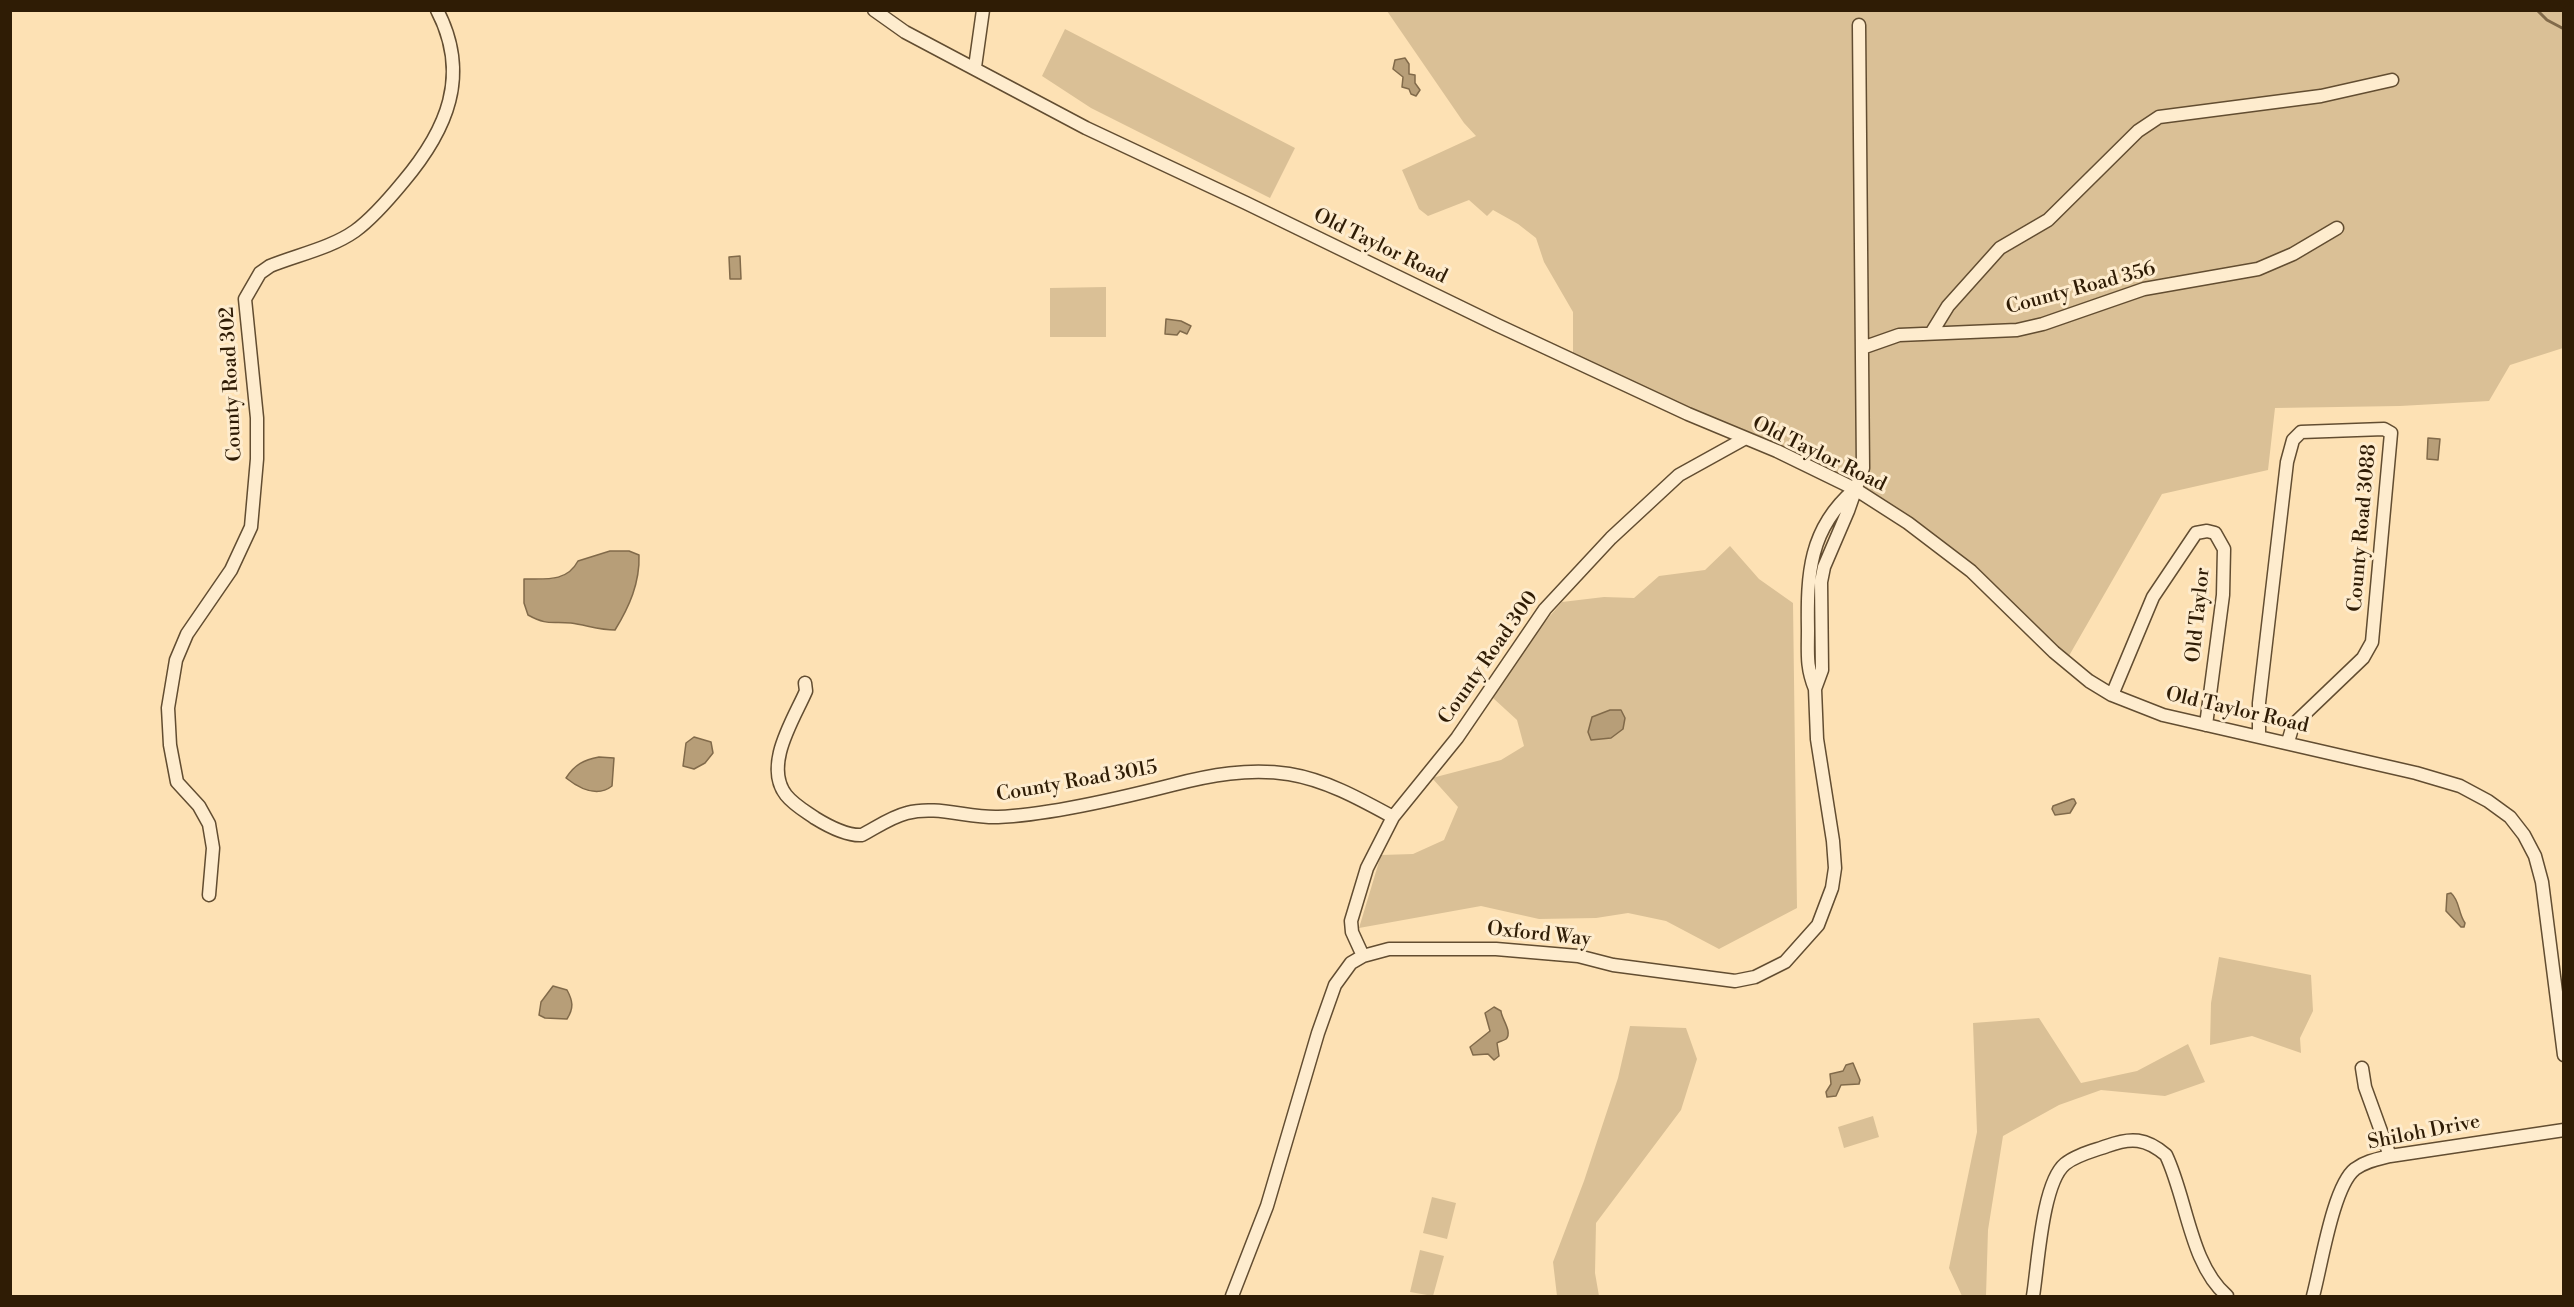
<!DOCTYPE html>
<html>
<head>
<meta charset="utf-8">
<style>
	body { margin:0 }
	#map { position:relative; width:2574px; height:1307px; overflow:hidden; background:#fde1b4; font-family:"Libre Bodoni",serif }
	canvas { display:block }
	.frame { position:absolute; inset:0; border:12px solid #2f1c05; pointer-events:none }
</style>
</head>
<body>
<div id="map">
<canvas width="2574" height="1307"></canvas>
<div class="frame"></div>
</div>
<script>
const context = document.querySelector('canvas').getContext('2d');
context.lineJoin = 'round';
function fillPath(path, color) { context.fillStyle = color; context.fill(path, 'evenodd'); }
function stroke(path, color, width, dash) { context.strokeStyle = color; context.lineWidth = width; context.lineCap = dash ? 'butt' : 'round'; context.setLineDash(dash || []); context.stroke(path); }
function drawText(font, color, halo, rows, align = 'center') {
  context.font = font + ' "Libre Bodoni",serif'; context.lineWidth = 6; context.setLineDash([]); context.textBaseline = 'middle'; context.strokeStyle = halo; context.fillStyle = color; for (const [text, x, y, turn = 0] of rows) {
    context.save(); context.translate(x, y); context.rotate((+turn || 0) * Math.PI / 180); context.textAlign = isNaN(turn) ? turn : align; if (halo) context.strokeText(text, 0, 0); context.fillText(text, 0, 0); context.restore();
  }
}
const green = new Path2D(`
	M1387 11H2563V348L2510 365 2489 401 2400 406 2275 408 2268 470 2162 494 2066 661 1974 574 1855 489 1573 360V312L1544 262 1536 238 1518 224 1493 210 1487 216 1469 200 1428 216 1419 209 1402 170 1476 136 1464 123Z
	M1065 29 1295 148 1270 198 1091 108 1042 76Z
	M1106 287V337H1050V288Z
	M1730 546 1759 579 1793 603 1797 908 1719 949 1666 921 1628 913 1596 918 1539 919 1481 906 1359 928 1381 855 1413 854 1444 840 1458 807 1432 778 1501 760 1524 746 1517 720 1493 698 1525 645 1562 602 1604 597 1634 598 1659 576 1705 570Z
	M2219 957 2311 975 2313 1011 2300 1038 2301 1053 2252 1036 2210 1045 2211 1003Z
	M2039 1018 2081 1083 2137 1071 2188 1044 2205 1082 2165 1096 2101 1090 2059 1105 2003 1136 1988 1230 1986 1296H1962L1949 1268 1977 1132 1973 1023Z
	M1630 1026 1686 1028 1697 1059 1681 1110 1596 1223 1595 1273 1599 1296H1557L1553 1262 1584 1181 1618 1078Z
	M1873 1116 1879 1137 1844 1148 1838 1127Z
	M1432 1197 1456 1203 1447 1239 1423 1233Z
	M1420 1250 1444 1256 1433 1296 1410 1292Z`);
const water = new Path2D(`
	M1405 58 1409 64V74L1415 75V83L1420 90 1416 96 1411 94 1409 89 1402 87 1403 77 1393 69 1395 60Z
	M740 256 741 279H730L729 257Z
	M1166 319 1181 321 1191 326 1187 334 1180 331 1177 335 1165 334Z
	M2428 438 2440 439 2438 460 2427 459Z
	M610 551H629L639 555C640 583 629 607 615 630 600 630 586 625 571 623 551 621 548 626 528 615L524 603V579C546 579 567 582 578 561Z
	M1610 710H1621L1625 718 1623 729 1611 738 1591 740 1588 732 1592 717Z
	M694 737 711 742 713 753 705 763 694 769 683 766 686 743Z
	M599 757 614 758 612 786C597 798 580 789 566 778 575 764 584 760 599 757Z
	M2072 799H2074L2076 803 2070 813 2055 815 2052 809 2053 806Z
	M2451 893C2460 901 2458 913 2465 923L2464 927H2461L2446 911 2447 894Z
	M553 986 567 990C573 1001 574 1008 567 1019L545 1018 539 1015 541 1002Z
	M1494 1007 1501 1011C1501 1018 1513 1032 1506 1039 1503 1041 1500 1041 1497 1043L1499 1056 1494 1060 1488 1054 1473 1055 1470 1047 1490 1031 1485 1013Z
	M1853 1063 1860 1080 1859 1084 1841 1085 1836 1096 1827 1097 1826 1092 1831 1084 1830 1074 1843 1071 1846 1065Z`);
const stream = new Path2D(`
	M2537 10 2547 20 2564 29`);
const minor = new Path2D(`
	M874 10 905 32 1086 128 1246 203 1497 325 1688 414 1777 451 1855 489 1908 523 1971 571 2054 652 2089 681 2112 695 2163 715 2416 773 2460 786 2488 801 2510 817 2524 835 2535 856 2542 882 2564 1055
	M975 67 983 10
	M1932 332 1948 306 2000 248 2048 220 2138 131 2159 117 2321 96 2392 80
	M1862 348 1899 335 2017 330 2043 324 2144 289 2258 269 2293 254 2337 228
	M805 683 806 691C794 719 763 765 786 795 794 805 805 811 815 818 828 826 847 836 862 835 877 827 891 817 907 813 936 805 968 818 998 817 1050 815 1121 798 1172 785 1210 775 1249 768 1289 774 1326 780 1360 799 1393 817
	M1815 689C1806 667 1808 653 1808 630 1807 574 1809 529 1854 490
	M2112 695 2153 597 2196 533 2207 531 2215 533 2224 549 2223 595 2206 725
	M2259 736V703L2287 462 2293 440 2301 432 2384 429 2391 433 2372 642 2363 658 2293 725 2288 742
	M209 895 213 848 209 824 199 806 177 782 170 745 168 708 176 660 187 634 231 570 251 527 257 459V418L245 299 260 273 270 266C297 255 331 248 355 231 373 218 389 199 403 182 447 130 471 75 437 10
	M1363 956 1352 932 1351 921 1367 868 1393 817 1457 738 1545 609 1611 538 1679 475 1744 439
	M2362 1068 2365 1087 2390 1156
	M1232 1296 1267 1206 1318 1033 1335 985 1351 963 1363 956 1389 949H1496L1578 956 1613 965 1735 981 1755 977 1785 962 1818 925 1832 888 1835 868 1833 841 1817 739 1815 689 1822 670 1821 582 1824 567 1848 511 1863 468 1859 25
	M2033 1296C2038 1266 2042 1183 2065 1164 2076 1155 2093 1151 2107 1146 2131 1137 2146 1138 2166 1155 2187 1199 2190 1264 2227 1296
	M2313 1296C2321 1267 2333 1186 2355 1169 2366 1161 2378 1159 2390 1156L2564 1130`);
const streetNames = [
	["Old Taylor Road",1380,247,26],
	["County Road 356",2081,289,-15],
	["County Road 302",232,384,-93],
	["Old Taylor Road",1819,455,26],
	["County Road 3088",2363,528,-85],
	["Old Taylor",2199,615,-84],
	["County Road 300",1489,658,-55],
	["Old Taylor Road",2237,711,13],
	["County Road 3015",1077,782,-10],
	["Oxford Way",1539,935,6],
	["Shiloh Drive",2424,1133,-11]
];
fillPath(green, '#dac096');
fillPath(water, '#b79e78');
stroke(water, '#816a4a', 1.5);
stroke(stream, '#816a4a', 3);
stroke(minor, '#624d31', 15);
stroke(minor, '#feecce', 12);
drawText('20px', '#2f1c05', '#feecce', streetNames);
</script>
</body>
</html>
